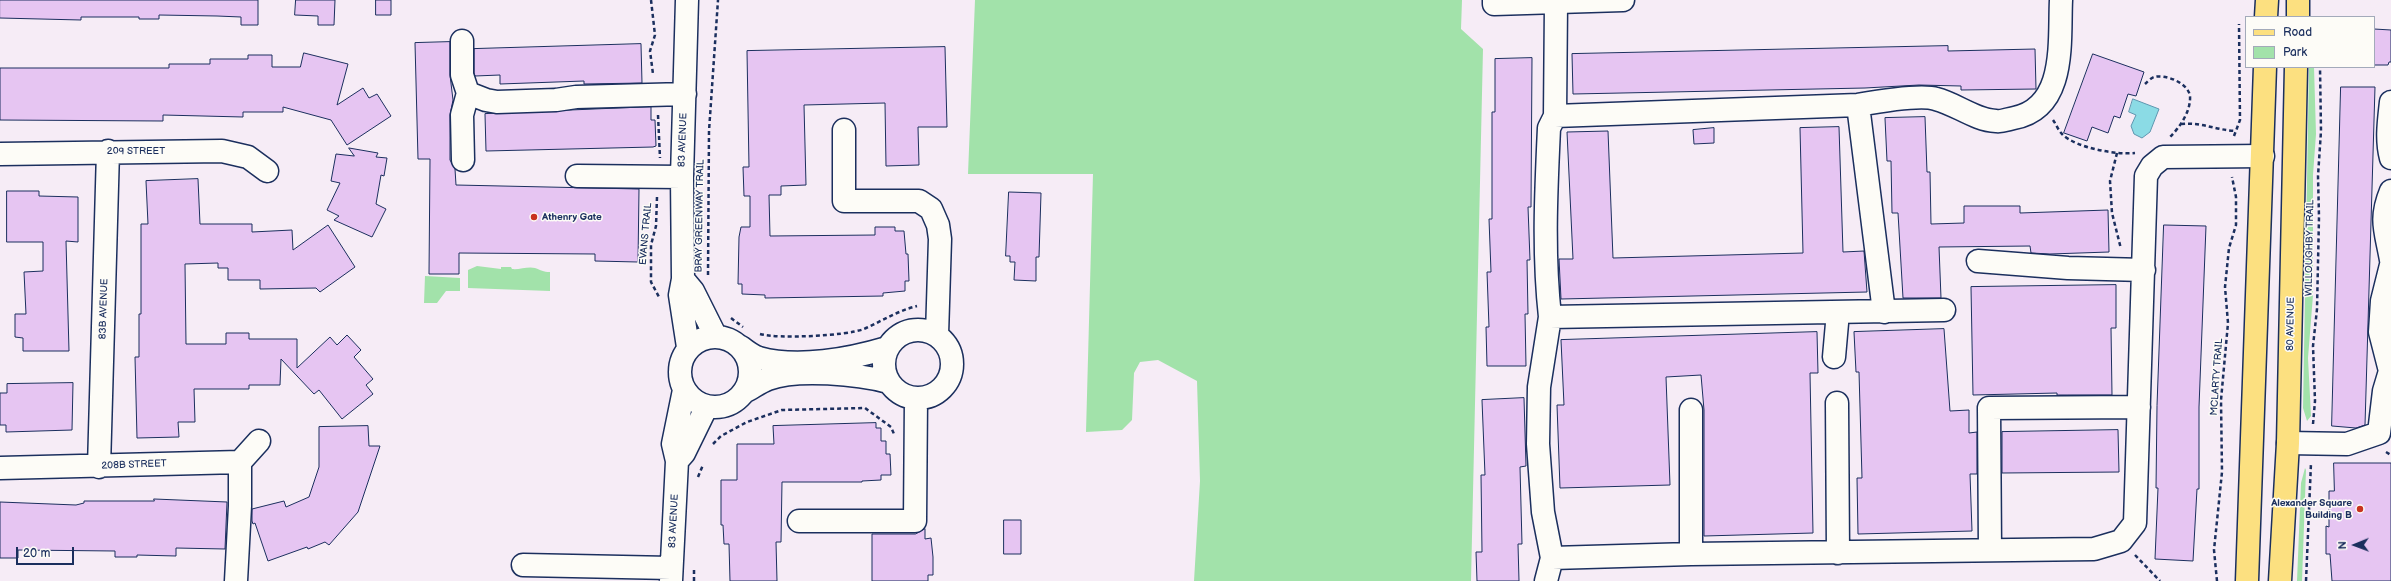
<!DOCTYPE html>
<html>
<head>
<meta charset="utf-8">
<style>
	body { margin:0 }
	#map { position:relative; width:2391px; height:581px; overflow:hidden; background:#f6ecf6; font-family:"Balsamiq Sans",sans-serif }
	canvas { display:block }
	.legend { position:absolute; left:2245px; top:16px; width:130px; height:52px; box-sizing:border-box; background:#fdfcf7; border:1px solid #a3aaba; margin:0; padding:5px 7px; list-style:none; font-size:12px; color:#1b2f5e }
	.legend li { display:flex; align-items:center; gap:8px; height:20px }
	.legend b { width:20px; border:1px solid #a3aaba }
	.north { position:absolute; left:2335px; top:525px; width:40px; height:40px; -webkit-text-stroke:3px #fdfcf7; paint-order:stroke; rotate:269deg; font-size:11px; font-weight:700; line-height:16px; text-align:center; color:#1b2f5e }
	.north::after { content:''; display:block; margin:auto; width:14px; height:18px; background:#1b2f5e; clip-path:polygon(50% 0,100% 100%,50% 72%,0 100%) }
	.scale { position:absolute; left:16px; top:547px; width:58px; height:18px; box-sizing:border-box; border:2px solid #1b2f5e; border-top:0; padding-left:5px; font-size:12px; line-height:14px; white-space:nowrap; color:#1b2f5e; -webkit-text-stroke:3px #fdfcf7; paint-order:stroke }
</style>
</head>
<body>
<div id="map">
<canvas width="2391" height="581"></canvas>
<ul class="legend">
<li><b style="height:5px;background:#fce080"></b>Road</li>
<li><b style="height:11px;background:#a2e2aa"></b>Park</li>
</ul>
<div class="north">N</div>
<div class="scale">20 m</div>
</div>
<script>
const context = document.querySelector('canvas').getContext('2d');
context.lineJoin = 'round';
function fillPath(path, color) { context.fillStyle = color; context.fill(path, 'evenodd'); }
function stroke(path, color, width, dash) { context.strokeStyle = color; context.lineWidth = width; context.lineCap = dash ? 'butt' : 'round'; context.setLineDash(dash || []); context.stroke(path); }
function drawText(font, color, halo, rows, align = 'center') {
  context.font = font + ' "Balsamiq Sans",sans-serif'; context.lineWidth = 3; context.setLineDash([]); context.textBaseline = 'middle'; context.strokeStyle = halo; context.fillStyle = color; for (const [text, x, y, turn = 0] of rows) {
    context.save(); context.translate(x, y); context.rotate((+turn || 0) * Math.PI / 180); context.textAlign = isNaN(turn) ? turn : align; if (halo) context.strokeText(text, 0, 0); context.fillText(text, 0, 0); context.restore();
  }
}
const green = new Path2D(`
	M975 0H1462L1461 29 1483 49 1471 581H1194L1200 481 1197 381 1158 360 1140 362 1134 373 1132 420 1122 430 1086 432 1093 174H968Z
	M2309 67H2314L2316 134 2313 175V295L2308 358 2311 416 2307 421 2303 408Z
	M477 266 501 269V267H511L512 269C519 270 528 266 535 268 541 270 543 272 550 272V291L468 288V270Z
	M425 276 460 278V291H446L437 303H424Z
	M2305 468 2306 470 2302 581H2297L2301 483Z`);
const water = new Path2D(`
	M2133 99 2159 109 2150 132 2142 138 2134 134 2131 126 2136 115 2129 112Z`);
const building = new Path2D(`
	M0 0H258V25H241V17L217 16 159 15V19H139V17H81V20L0 18Z
	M296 0H335L334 25H318V16L295 15Z
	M376 0H391V15H376Z
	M2374 29 2391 30V62H2389L2388 65H2374Z
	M450 42V75L453 100 450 115V160L455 169 456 185 639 189 638 262 595 261V254L459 253V274H429L430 159H418L415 43Z
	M641 44 642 83 584 84V81L500 84V75L475 76 474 73V49Z
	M1948 46V51L2035 49 2036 89 1961 90V86L1919 85 1865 88 1573 94 1572 54Z
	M945 47 947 127H918L919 165 886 166 885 103 804 105 806 185 781 186V195H769L770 236 875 235V227H895V231H904L906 254H908L909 281H905V291L883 293V296L765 298V295L742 294V284H738L739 237 741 227H750V196H744L743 167H749L747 51Z
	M304 53 348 64 337 105 363 88 369 98 377 94 391 116 347 145 331 120 283 107V112H243V117L163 115V121L0 120V68H169V64H210V59H248V55H272V67H300Z
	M2093 54 2144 72 2136 96 2128 94 2120 118 2114 116 2108 133 2092 127 2087 141 2064 133Z
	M1532 58 1531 207H1528L1530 260H1527L1528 314H1525L1526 366H1487L1486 327H1489L1487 272H1491L1489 219H1492V112H1495V59Z
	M2341 87H2375L2365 425 2356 428 2332 426Z
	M651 107V120H655L656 146 653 147 486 151 485 114Z
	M1925 117 1927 172H1930L1931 224 1964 223V206H2020V213L2108 210 2109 252 2050 254 2031 253 2030 246 1939 247 1941 298H1903L1898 213H1892L1891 161H1887L1885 118Z
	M1839 127 1843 252 1864 251 1867 292 1561 299 1559 259H1573L1567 132 1608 131 1613 258 1803 253 1800 128Z
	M1714 128V143L1694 144 1693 130Z
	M349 148 378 153 376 157 387 158 384 176 381 175 376 204 386 209 372 237 334 220 339 216 327 210 340 183 331 181 336 154 354 156Z
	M198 179 200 224H252V232L292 230 293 250 328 225 355 267 320 292 316 288 260 289V280H228V268H218V263L185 264 186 344H226V333H249V339H297V368L330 337 337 345 347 335 361 350 354 357 373 379 366 385 373 394 342 419 319 390 314 394 281 359 280 385H249V389H194L195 422H178L179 437 137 438 135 357H139V314H141V224H148L146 181Z
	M7 191H39V196L78 197V242L66 241 69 351H23V338L15 337V314H26L24 272 43 271V242H7Z
	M1009 192 1041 193 1039 257H1036V281L1014 280 1015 262H1010V256H1006Z
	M2164 225 2206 226 2199 407V489H2197L2193 561 2155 559 2158 488H2156L2157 406Z
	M2116 285V328H2111L2112 395H2057V393L1973 395 1971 287Z
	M1944 329 1950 411 1969 410V433L1977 432V474H1970L1972 531 1858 534 1857 478H1862L1859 372H1856L1854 332Z
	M1817 332 1818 373H1810L1813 533 1704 536V410L1701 375 1666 377 1670 485 1560 488 1557 405H1564L1561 340Z
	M73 383 72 430 6 432V425H0V393H7V384Z
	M1524 398 1526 466 1520 467 1522 544H1518L1519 581H1477L1476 552H1482L1481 475H1485L1482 400Z
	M876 423V428H881V441H886V454H890L891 475H881V480L862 481V482H782L781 542H776L777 581H730L729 544H724L723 525H721V480H737V444H774L773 426Z
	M368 426 369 446H380L358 512 329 545 325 542 308 549 307 547 268 561 255 523 253 524 252 521V509L284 501 286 507 309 497 319 467V427Z
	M2118 430 2119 472 2002 473V432Z
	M2334 463H2391V581H2332L2330 554H2326V526L2329 527V491H2334Z
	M154 499 227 502 225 549 176 548V556L137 555V557H115V551L18 550V558H0V502L76 505 84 503V501H154Z
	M1004 520H1021V554H1004Z
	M925 529V539L931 538 933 557V575H928V581H872V534H915Z`);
const path = new Path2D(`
	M651 0 655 35 650 51 653 74
	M2145 84C2147 82 2151 78 2154 77 2166 74 2188 83 2190 96 2191 111 2180 127 2170 137
	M658 115 660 158
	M2053 120C2056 124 2058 130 2062 134 2076 148 2116 155 2135 153
	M2181 124C2202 122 2215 130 2236 131
	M2234 136 2240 120 2239 24
	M2117 153 2110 181 2112 213 2121 249
	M657 197 656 226 651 245V282L659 297
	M708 275 709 131 718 0
	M731 318 743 327
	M760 334C779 339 845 336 864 329 882 321 897 311 917 306
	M2313 424 2315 401 2313 346 2317 309 2319 217 2318 176 2321 131 2320 67
	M713 444 721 436 747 422 782 410 865 408 891 427 894 434
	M2386 452 2391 455
	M698 477 703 465
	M2135 555 2160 581
	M694 581V568
	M2217 581 2214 550 2222 472 2221 400 2228 323 2225 287 2229 248 2236 225V197L2232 177
	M2306 581 2311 463`);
const minor = new Path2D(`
	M687 0 682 177 683 279 680 295 688 347
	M1494 0V4L1623 0
	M1556 3 1555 116 1549 128C1546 192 1543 253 1550 317L1944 310
	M462 41V75L468 93 462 115 463 160
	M468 93 486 100 497 102 556 100 576 97 685 94
	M2391 102C2389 121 2386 139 2391 158
	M1858 105 1884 312
	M1555 116 1858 105C1875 102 1920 94 1936 99 1956 104 1975 120 1996 121 2002 122 2008 119 2014 118 2067 108 2059 41 2061 0
	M844 130V201H919L931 209 938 225 940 239 937 335
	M0 154 222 151 248 157 267 171
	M577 176 682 177
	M2391 191C2379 220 2386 231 2391 260
	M1978 261 2068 268 2144 270
	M683 279 693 291 715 335
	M884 364a34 34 0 1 1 68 0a34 34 0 1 1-68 0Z
	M680 372a35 35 0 1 1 70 0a35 35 0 1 1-70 0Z
	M741 347C746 351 753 356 759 358 798 369 850 359 887 348
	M1834 357 1838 312
	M744 392C752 388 760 382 768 379 797 368 859 374 888 382
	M1837 403 1838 553
	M1691 410V554
	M2288 443 2347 444 2379 433 2384 391 2390 371 2380 332 2382 301 2391 265
	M677 461 684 453 706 408
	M99 467 108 151
	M0 468 240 462 259 441
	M799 521H915L916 399
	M1990 550 1989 408 2139 407
	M1552 558 1691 554 2094 549 2121 541 2135 523 2146 176 2152 166 2163 157 2263 156
	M523 565 671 568
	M236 581 240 506V462
	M671 581 677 461 673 444 684 390
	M1546 581 1552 558 1543 512 1538 444 1539 387 1550 317`);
const major = new Path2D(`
	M2266 17 2267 0
	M2298 17V0
	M2247 581 2265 67
	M2280 581 2288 443 2296 67`);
const markers = [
	[534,217,4,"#c8321e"],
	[2360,509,4,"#c8321e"]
];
const streetNames = [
	["83 AVENUE",683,140,-88],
	["209 STREET",136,151],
	["BRAY GREENWAY TRAIL",700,216,-89],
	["EVANS TRAIL",646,234,-85],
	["WILLOUGHBY TRAIL",2310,248,-89],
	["83B AVENUE",104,309,-88],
	["80 AVENUE",2291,324,-89],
	["MCLARTY TRAIL",2217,377,-86],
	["208B STREET",134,465,-2],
	["83 AVENUE",674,521,-87]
];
const poiNames = [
	["Athenry Gate",542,217],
	["Alexander Square",2352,503,"right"],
	["Building B",2352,515,"right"]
];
fillPath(green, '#a2e2aa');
fillPath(water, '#8bdbe5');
stroke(water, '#5e96af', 1);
fillPath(building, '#e6c5f2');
stroke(building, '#1b2f5e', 1);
stroke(minor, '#1b2f5e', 25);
stroke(major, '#1b2f5e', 25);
stroke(path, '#1b2f5e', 2.5, [4, 3]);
stroke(minor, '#fdfcf7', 22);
stroke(major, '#fce080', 22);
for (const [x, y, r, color] of markers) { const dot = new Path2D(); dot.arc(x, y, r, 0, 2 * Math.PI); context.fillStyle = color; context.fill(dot); stroke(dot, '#fdfcf7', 1.5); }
drawText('10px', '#1b2f5e', '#fdfcf7', streetNames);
drawText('bold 10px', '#1b2f5e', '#fdfcf7', poiNames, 'left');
</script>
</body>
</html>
